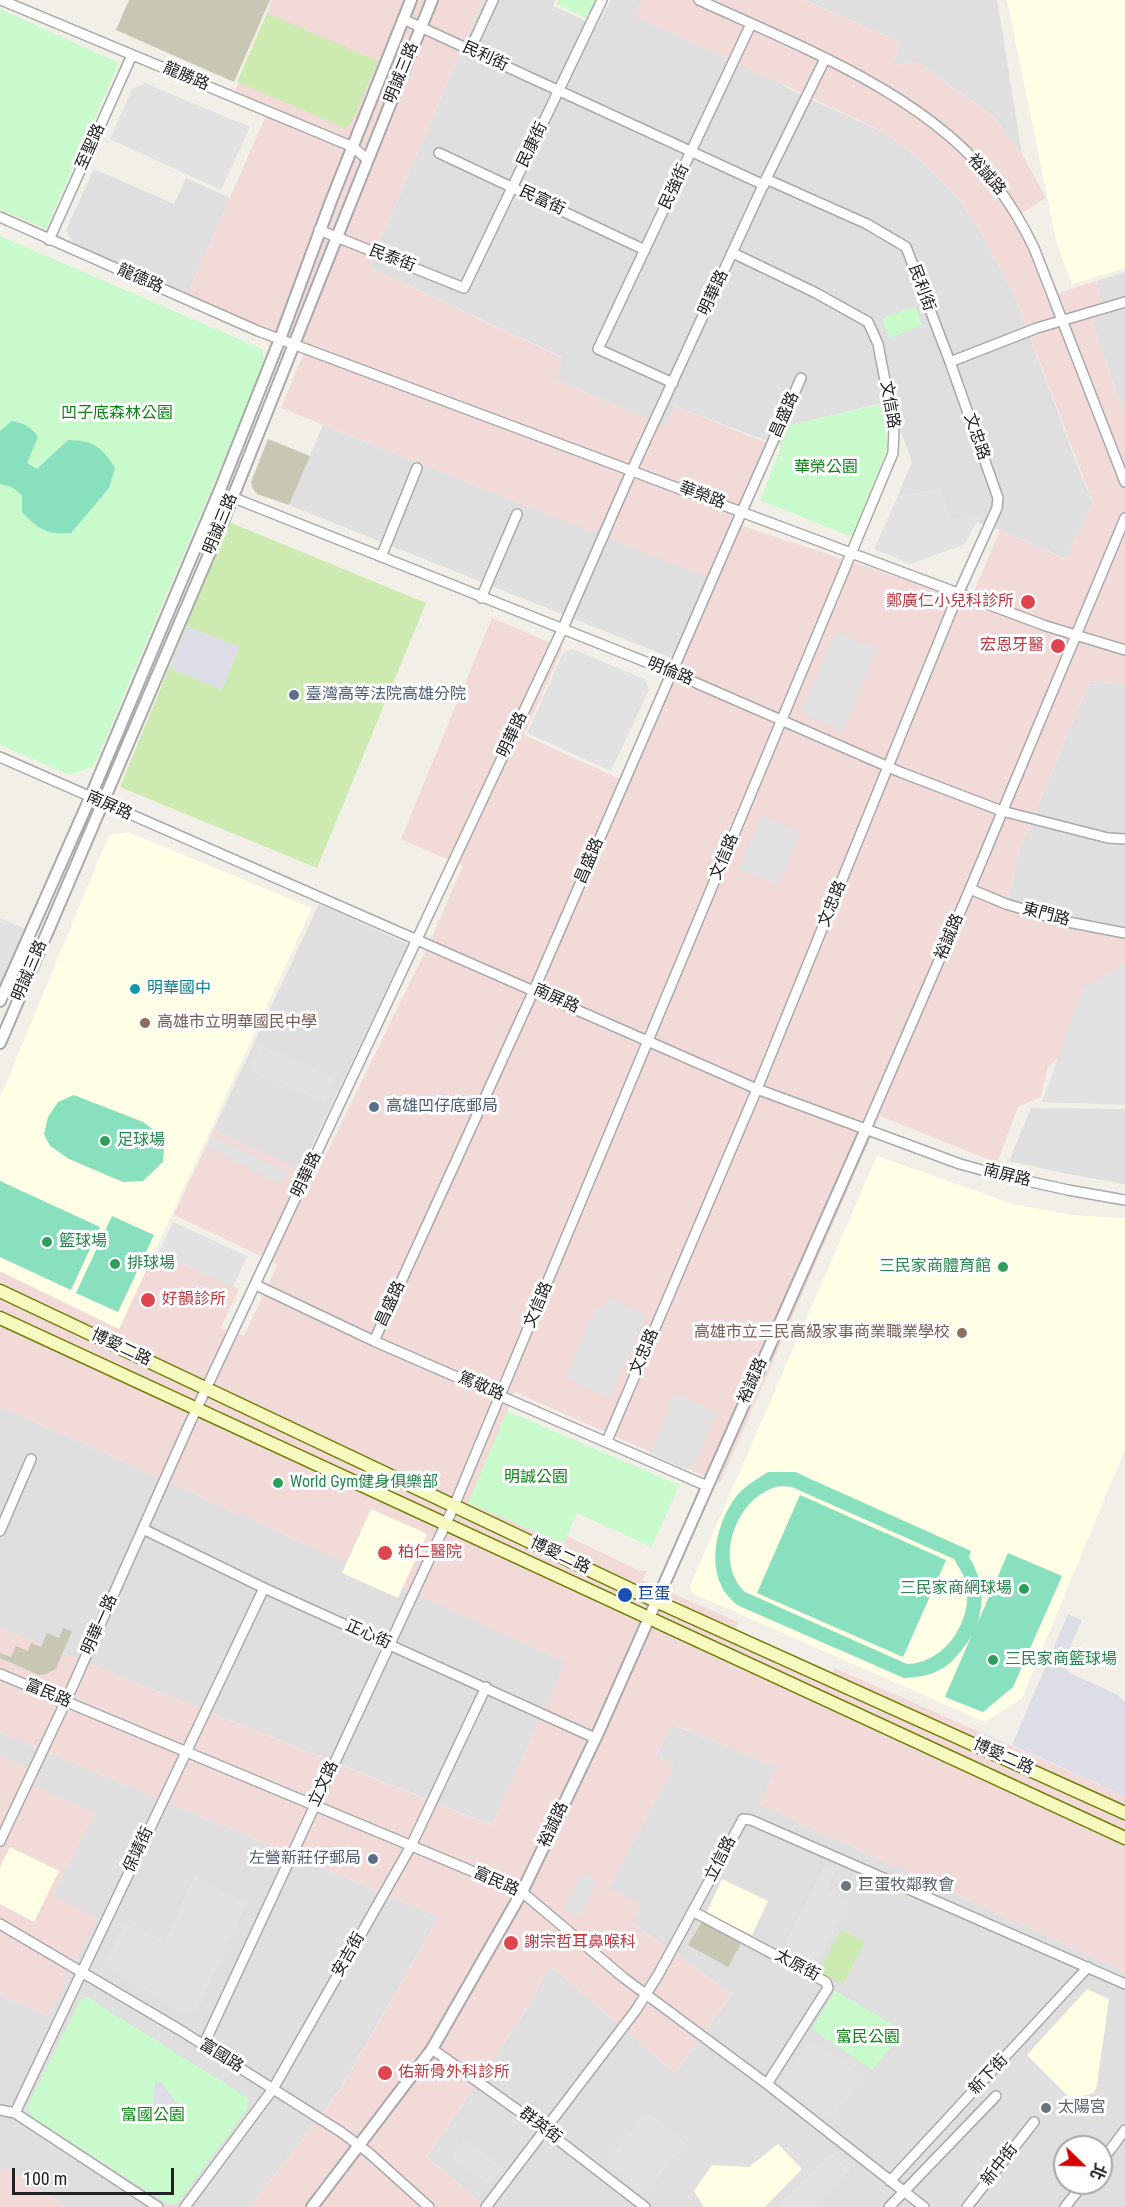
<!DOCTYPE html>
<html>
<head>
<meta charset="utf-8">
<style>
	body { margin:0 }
	#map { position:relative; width:1125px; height:2207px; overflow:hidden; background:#f2efe9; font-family:"Roboto Condensed","Noto Sans TC",sans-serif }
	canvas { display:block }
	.north { position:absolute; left:1053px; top:2135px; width:60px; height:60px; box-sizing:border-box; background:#fff; border:2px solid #a7a7a7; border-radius:50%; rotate:113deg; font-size:16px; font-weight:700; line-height:24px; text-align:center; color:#222 }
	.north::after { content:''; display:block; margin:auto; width:21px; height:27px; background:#d40000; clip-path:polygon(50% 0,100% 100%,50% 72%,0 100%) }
	.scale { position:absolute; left:12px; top:2168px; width:162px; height:27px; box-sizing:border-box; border:3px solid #222; border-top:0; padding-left:8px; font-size:18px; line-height:21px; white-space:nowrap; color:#222; -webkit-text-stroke:4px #fff; paint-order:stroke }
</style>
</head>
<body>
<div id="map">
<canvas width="1125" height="2207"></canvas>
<div class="north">北</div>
<div class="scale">100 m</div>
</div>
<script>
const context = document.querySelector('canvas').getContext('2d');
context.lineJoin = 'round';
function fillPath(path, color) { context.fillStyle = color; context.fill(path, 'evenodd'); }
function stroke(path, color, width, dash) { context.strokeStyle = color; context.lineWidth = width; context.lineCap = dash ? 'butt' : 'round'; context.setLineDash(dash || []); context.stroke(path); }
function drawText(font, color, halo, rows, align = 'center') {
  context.font = font + ' "Roboto Condensed","Noto Sans TC",sans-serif'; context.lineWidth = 6; context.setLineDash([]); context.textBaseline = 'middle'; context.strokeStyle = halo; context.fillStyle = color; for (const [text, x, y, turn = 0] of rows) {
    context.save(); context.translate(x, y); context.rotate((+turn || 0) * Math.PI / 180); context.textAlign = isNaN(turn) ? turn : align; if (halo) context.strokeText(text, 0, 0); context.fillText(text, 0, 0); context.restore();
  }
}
const residential = new Path2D(`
	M483 0H555L553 6 597 26 611 0H642L635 16 781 83 789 89 887 134 920 160 958 198 981 233 1014 294 1081 475 1093 503 1066 559 1000 530 977 522 980 515 951 520 939 488 897 498 912 462 890 401 791 425 782 447 675 406 665 427 555 379 562 357 369 267Z
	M805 0H997L1022 154 994 117 918 62 893 65 900 42Z
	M94 169 174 204 186 178 230 198 188 294 74 244 66 230Z
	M1125 272V416L1092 322 1105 315 1096 281Z
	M323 425 709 577 672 658 289 505Z
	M1090 681 1125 684V936L1007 903 1019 851Z
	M319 904 408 944 300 1171 214 1129Z
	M1031 1108 1125 1109V1184L1068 1174 1009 1161Z
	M0 1406 567 1662 492 1825 0 1628Z
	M671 1724 778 1767 760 1804 1125 1972V2207H486L427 2157 517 2024 551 1966 675 2073 732 1994 632 1923 609 1888 673 1765 656 1756ZM1065 2147H1101V2183H1065Z
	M0 1732 439 1917 340 2089 306 2135 249 2207H65L11 2171 0 2169V1995L49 2016 53 1897 34 1786 40 1773 0 1756Z`);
const commercial = new Path2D(`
	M272 0H483L369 267 563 358 555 379 665 427 675 406 767 443 734 523 970 601 1000 530 1065 559 1093 503 1014 294 981 233 958 198 920 160 887 134 781 83 634 16 642 0H804L900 42 893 65 918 62 994 117 1022 154 1046 198 1016 217 1046 297 1096 281 1105 315 1092 322 1125 416V684L1090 681 1019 851 1007 903 1125 936V998L1102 1022 1048 1067 1041 1097 1018 1107 997 1163 880 1116 720 1483 515 1392 469 1503 564 1543 567 1536 640 1571H647L642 1580 738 1622 736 1629 833 1672 835 1668 1125 1796V1972L760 1804 777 1767 672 1724 656 1755 674 1765 609 1888 640 1904 632 1923 732 1994 675 2073 551 1966 517 2024 427 2157 486 2207H249L306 2135 340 2090 439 1917 0 1732V1628L491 1825 566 1662 0 1406V1271L119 1329 155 1251 239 1289 221 1328 244 1336 278 1264 174 1215 214 1129 315 1177 426 950 463 866 401 839 492 618 563 648 524 735 620 779 709 578 281 408 308 343 273 331 188 294 270 106 235 91Z
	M0 1756 41 1773 34 1786 95 1813 53 1896 97 1918 49 2016 0 1995Z
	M0 2169 11 2171 65 2207H0Z`);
const education = new Path2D(`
	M1007 0H1125V268L1072 284 1057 244Z
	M128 832 312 908 119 1329 0 1271V1098L109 835Z
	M877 1156 1013 1204 1072 1215 1125 1218V1449L1022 1698 985 1722 692 1593 690 1586Z
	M371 1509 427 1534 398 1598 342 1573Z
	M10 1847 59 1871 34 1922 0 1904V1867Z
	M722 1879 768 1901 752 1935 706 1914Z
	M1087 1989 1109 1999 1097 2085 1094 2093 1071 2099 1027 2055Z
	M778 2144 802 2169 765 2207H704L694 2191 712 2165 749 2167Z`);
const construction = new Path2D(`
	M129 0H270L234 82 116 30Z
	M268 439 310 456 289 505 257 494 253 489 251 482Z
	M63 1628 72 1631 56 1669 46 1674 39 1675 0 1658V1653L11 1657 16 1646 28 1651 31 1643 41 1647 47 1633 59 1638Z
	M703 1920 742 1941 728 1967 688 1945Z`);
const grass = new Path2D(`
	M267 13 378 61 351 123 345 128 237 82Z
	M229 522 426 603 317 868 120 787Z
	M841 1930 865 1942 843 1984 819 1972Z`);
const park = new Path2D(`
	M559 0H595L586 18 557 4Z
	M0 9 119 63 46 229 0 209Z
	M0 236 262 349 265 362 94 766 70 775 0 745Z
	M915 306 922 325 889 338 882 319Z
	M881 404 888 447 852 537 760 500 790 425Z
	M507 1411 679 1485 652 1547 577 1513 564 1543 468 1503Z
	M835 1991 904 2031 872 2070 812 2029Z
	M87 1997 248 2098 247 2109 177 2204H168L32 2117 27 2107 80 2000Z`);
const pitch = new Path2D(`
	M12 421C24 423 31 427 38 437L27 463 37 469 68 440C94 441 101 446 115 468L109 488 71 533C47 535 38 529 22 512V495L12 487 0 484V431Z
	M74 1095 143 1122 162 1136 164 1148 163 1162 143 1181 123 1182 69 1159 50 1146 44 1134 48 1117 58 1102Z
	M0 1181 100 1227 71 1290 0 1257Z
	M112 1216 154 1235 118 1312 76 1293Z
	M768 1472H795L971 1551 969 1557C983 1582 985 1594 978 1622L1008 1553 1062 1576 1013 1687 983 1712 945 1697 971 1637C951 1666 941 1676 904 1678L737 1605C732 1600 725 1594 722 1587 708 1560 718 1522 735 1498 743 1487 757 1479 768 1472ZM781 1486 792 1487 954 1559C959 1568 966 1577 967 1588 971 1624 944 1663 907 1664L745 1592C712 1561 737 1493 781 1486Z
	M800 1495 946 1560 903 1657 757 1593Z`);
const parking = new Path2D(`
	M145 83 250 127 221 190 110 139 132 89Z
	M939 488 951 520 981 514 965 544 911 564 874 549 897 498Z
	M837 632 877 649 843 731 808 716 802 707Z
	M572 649 645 679 649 690 611 771 527 733 563 653Z
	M761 816 800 832 779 885 739 869Z
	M0 918 30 931 0 1000Z
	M1125 963V1105L1042 1102 1083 989Z
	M260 1045 335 1078 325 1103 249 1070Z
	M212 1136 286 1171 280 1184 207 1147Z
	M173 1222 247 1256 233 1287 159 1252Z
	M607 1298 646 1315 610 1398 565 1378 596 1307 603 1310Z
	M674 1394 705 1406 717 1413 693 1467 686 1469 650 1454Z
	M826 1863 837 1868 826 1891 849 1902 814 1971 780 1954Z
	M582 1874 597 1881 579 1917 563 1909Z
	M194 1877 246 1904 200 2005 194 2011 184 2014 104 1964 124 1924 165 1940Z
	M810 2040 864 2077 829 2121 780 2083Z
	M646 2111 686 2143 643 2195 603 2163Z
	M464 2140 502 2167 489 2185 451 2157Z
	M831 2152 850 2171 815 2207H777Z`);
const plaza = new Path2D(`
	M187 626 240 647 222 690 170 668Z
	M1068 1614 1082 1620 1063 1663 1070 1673 1118 1695 1125 1702V1796L1012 1745Z
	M155 2082 162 2083 188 2118 152 2120Z`);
const minor = new Path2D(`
	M1 0 353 147 368 160
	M699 0C799 46 929 95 996 185 1011 205 1023 225 1034 248L1125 482
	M403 19 764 185
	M470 50 493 0
	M439 153 645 250
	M766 179 867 224 906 247 950 362 1037 328 1125 302
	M0 217 258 331 1046 626 1125 650
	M319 230 464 288 602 0
	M49 240 132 55
	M673 383 598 349 751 24
	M219 492 671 672 900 772 1002 811 1108 838 1125 839
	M381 557 417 468
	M481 598 517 514
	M0 757 757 1089 960 1164 1000 1175 1068 1190 1125 1200
	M970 889 1006 904 1063 921 1125 933
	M866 1129 970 889 1125 518
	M256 1285 374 1341 707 1486
	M374 1341 534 990 731 536 801 378
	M607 1441 757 1089 959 592 997 508 998 498 950 362
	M143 1529 264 1588 595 1738
	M0 1531 31 1459
	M0 1674 522 1892 624 1978 767 2084 924 2207
	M0 1841 66 1701 189 1425 563 628 632 470 766 179 825 59
	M694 1912 826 1982 828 1988 767 2084
	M0 1924 180 2030 341 2132 369 2153 429 2207
	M204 2044 454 1506 893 453 894 428 878 344 868 322 816 293 733 253
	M432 2049 544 2129 645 2207
	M0 2110 15 2113 158 2207
	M15 2113 264 1588
	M1101 2162 1125 2130
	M890 2181 1088 1967
	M185 2207 273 2089 411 1846 486 1687
	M486 2207 636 2010 658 1975 743 1819 751 1820 1125 1984
	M889 2207 996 2096
	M967 2207 1034 2122
	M1065 2207 1084 2183`);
const tertiary = new Path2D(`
	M0 1001 90 798 219 492 280 339 331 201 411 0
	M0 1043 222 524 432 0
	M312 2207 432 2049 522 1892 598 1733 866 1129`);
const secondary = new Path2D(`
	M0 1291 636 1592 1125 1813
	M0 1318 1125 1838`);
const markers = [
	[1028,602,8,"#e0444e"],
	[1058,646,8,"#e0444e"],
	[294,695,6,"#5c6f8a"],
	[135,989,6,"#0f9aa8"],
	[145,1023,6,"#8d6e63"],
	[374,1107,6,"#5c6f8a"],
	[105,1141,6,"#2e9e5b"],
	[47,1242,6,"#2e9e5b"],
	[115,1264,6,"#2e9e5b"],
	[1003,1267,6,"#2e9e5b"],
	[148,1300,8,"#e0444e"],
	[962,1333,6,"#8d6e63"],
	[278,1483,6,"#2e9e5b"],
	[385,1553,8,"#e0444e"],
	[1024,1589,6,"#2e9e5b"],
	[625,1595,8,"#1a4fb4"],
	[993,1660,6,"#2e9e5b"],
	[373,1859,6,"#5c6f8a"],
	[846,1886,6,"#6b7280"],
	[511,1943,8,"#e0444e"],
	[385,2073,8,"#e0444e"],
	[1046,2108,6,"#6b7280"]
];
const streetNames = [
	["民利街",485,57,25],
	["明誠三路",402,73,-68],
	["龍勝路",186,77,23],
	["民康街",533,145,-64],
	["至聖路",91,147,-66],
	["裕誠路",986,175,49],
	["民強街",675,187,-65],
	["民富街",542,201,25],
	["民泰街",392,259,21],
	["龍德路",140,279,24],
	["民利街",921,288,70],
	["明華路",714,293,-65],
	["文信路",889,405,80],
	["昌盛路",785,415,-66],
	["文忠路",976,437,71],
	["華榮路",702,496,21],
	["明誠三路",221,524,-68],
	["明倫路",670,672,22],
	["明華路",513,735,-65],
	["南屏路",109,806,24],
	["文信路",725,857,-67],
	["昌盛路",590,861,-67],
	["文忠路",833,904,-68],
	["東門路",1046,915,15],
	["裕誠路",950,937,-67],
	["明誠三路",30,971,-67],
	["南屏路",556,999,24],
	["明華路",307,1175,-65],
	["南屏路",1007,1176,14],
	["昌盛路",391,1304,-65],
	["文信路",539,1305,-67],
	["博愛二路",121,1348,25],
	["文忠路",645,1352,-67],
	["裕誠路",753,1381,-66],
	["篤敬路",481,1387,23],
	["博愛二路",560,1556,25],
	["明華一路",100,1625,-66],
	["正心街",368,1635,24],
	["富民路",48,1694,23],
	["博愛二路",1003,1757,24],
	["立文路",324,1784,-65],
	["裕誠路",554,1825,-65],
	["保靖街",139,1850,-65],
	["立信路",721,1859,-63],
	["富民路",496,1882,24],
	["安吉街",349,1955,-60],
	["太原街",797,1966,28],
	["富國路",221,2056,32],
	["新下街",989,2075,-47],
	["群英街",540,2126,37],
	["新中街",1000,2165,-52]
];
const parkNames = [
	["凹子底森林公園",117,414],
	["華榮公園",826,468],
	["明誠公園",536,1478],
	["富民公園",868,2038],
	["富國公園",153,2116]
];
const healthNames = [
	["鄭廣仁小兒科診所",1014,602,"right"],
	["宏恩牙醫",1044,646,"right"],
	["好韻診所",162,1300],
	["柏仁醫院",398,1553],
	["謝宗哲耳鼻喉科",524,1943],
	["佑新骨外科診所",398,2073]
];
const serviceNames = [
	["臺灣高等法院高雄分院",306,695],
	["高雄凹仔底郵局",386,1107],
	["左營新莊仔郵局",361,1859,"right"]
];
const cultureNames = [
	["明華國中",147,989]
];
const educationNames = [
	["高雄市立明華國民中學",157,1023],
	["高雄市立三民高級家事商業職業學校",950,1333,"right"]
];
const leisureNames = [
	["足球場",117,1141],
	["籃球場",59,1242],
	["排球場",127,1264],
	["三民家商體育館",991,1267,"right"],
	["World Gym健身俱樂部",290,1483],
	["三民家商網球場",1012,1589,"right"],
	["三民家商籃球場",1005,1660]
];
const transitNames = [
	["巨蛋",638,1595]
];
const worshipNames = [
	["巨蛋牧鄰教會",858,1886],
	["太陽宮",1058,2108]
];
fillPath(residential, '#e0dfdf');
fillPath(commercial, '#f2dad9');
fillPath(education, '#ffffe5');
fillPath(construction, '#c7c7b4');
fillPath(grass, '#cdebb0');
fillPath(park, '#c8facc');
fillPath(pitch, '#88e0be');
fillPath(parking, '#e2e2e2');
fillPath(plaza, '#dddde8');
stroke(minor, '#a9a9a9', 12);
stroke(tertiary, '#a9a9a9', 14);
stroke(secondary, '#707d05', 15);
stroke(minor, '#fff', 9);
stroke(tertiary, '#fff', 10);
stroke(secondary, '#f7fabf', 12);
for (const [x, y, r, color] of markers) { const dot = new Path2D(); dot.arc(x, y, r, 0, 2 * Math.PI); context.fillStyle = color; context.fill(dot); stroke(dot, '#fff', 2); }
drawText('16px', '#222', '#fff', streetNames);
drawText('16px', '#0c8416', '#fff', parkNames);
drawText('16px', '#be3a42', '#fff', healthNames, 'left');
drawText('16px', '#4e5e75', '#fff', serviceNames, 'left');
drawText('16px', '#0d838f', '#fff', cultureNames, 'left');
drawText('16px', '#785e54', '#fff', educationNames, 'left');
drawText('16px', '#27864d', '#fff', leisureNames, 'left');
drawText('16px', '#164399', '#fff', transitNames, 'left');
drawText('16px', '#5b616d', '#fff', worshipNames, 'left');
</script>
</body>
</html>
